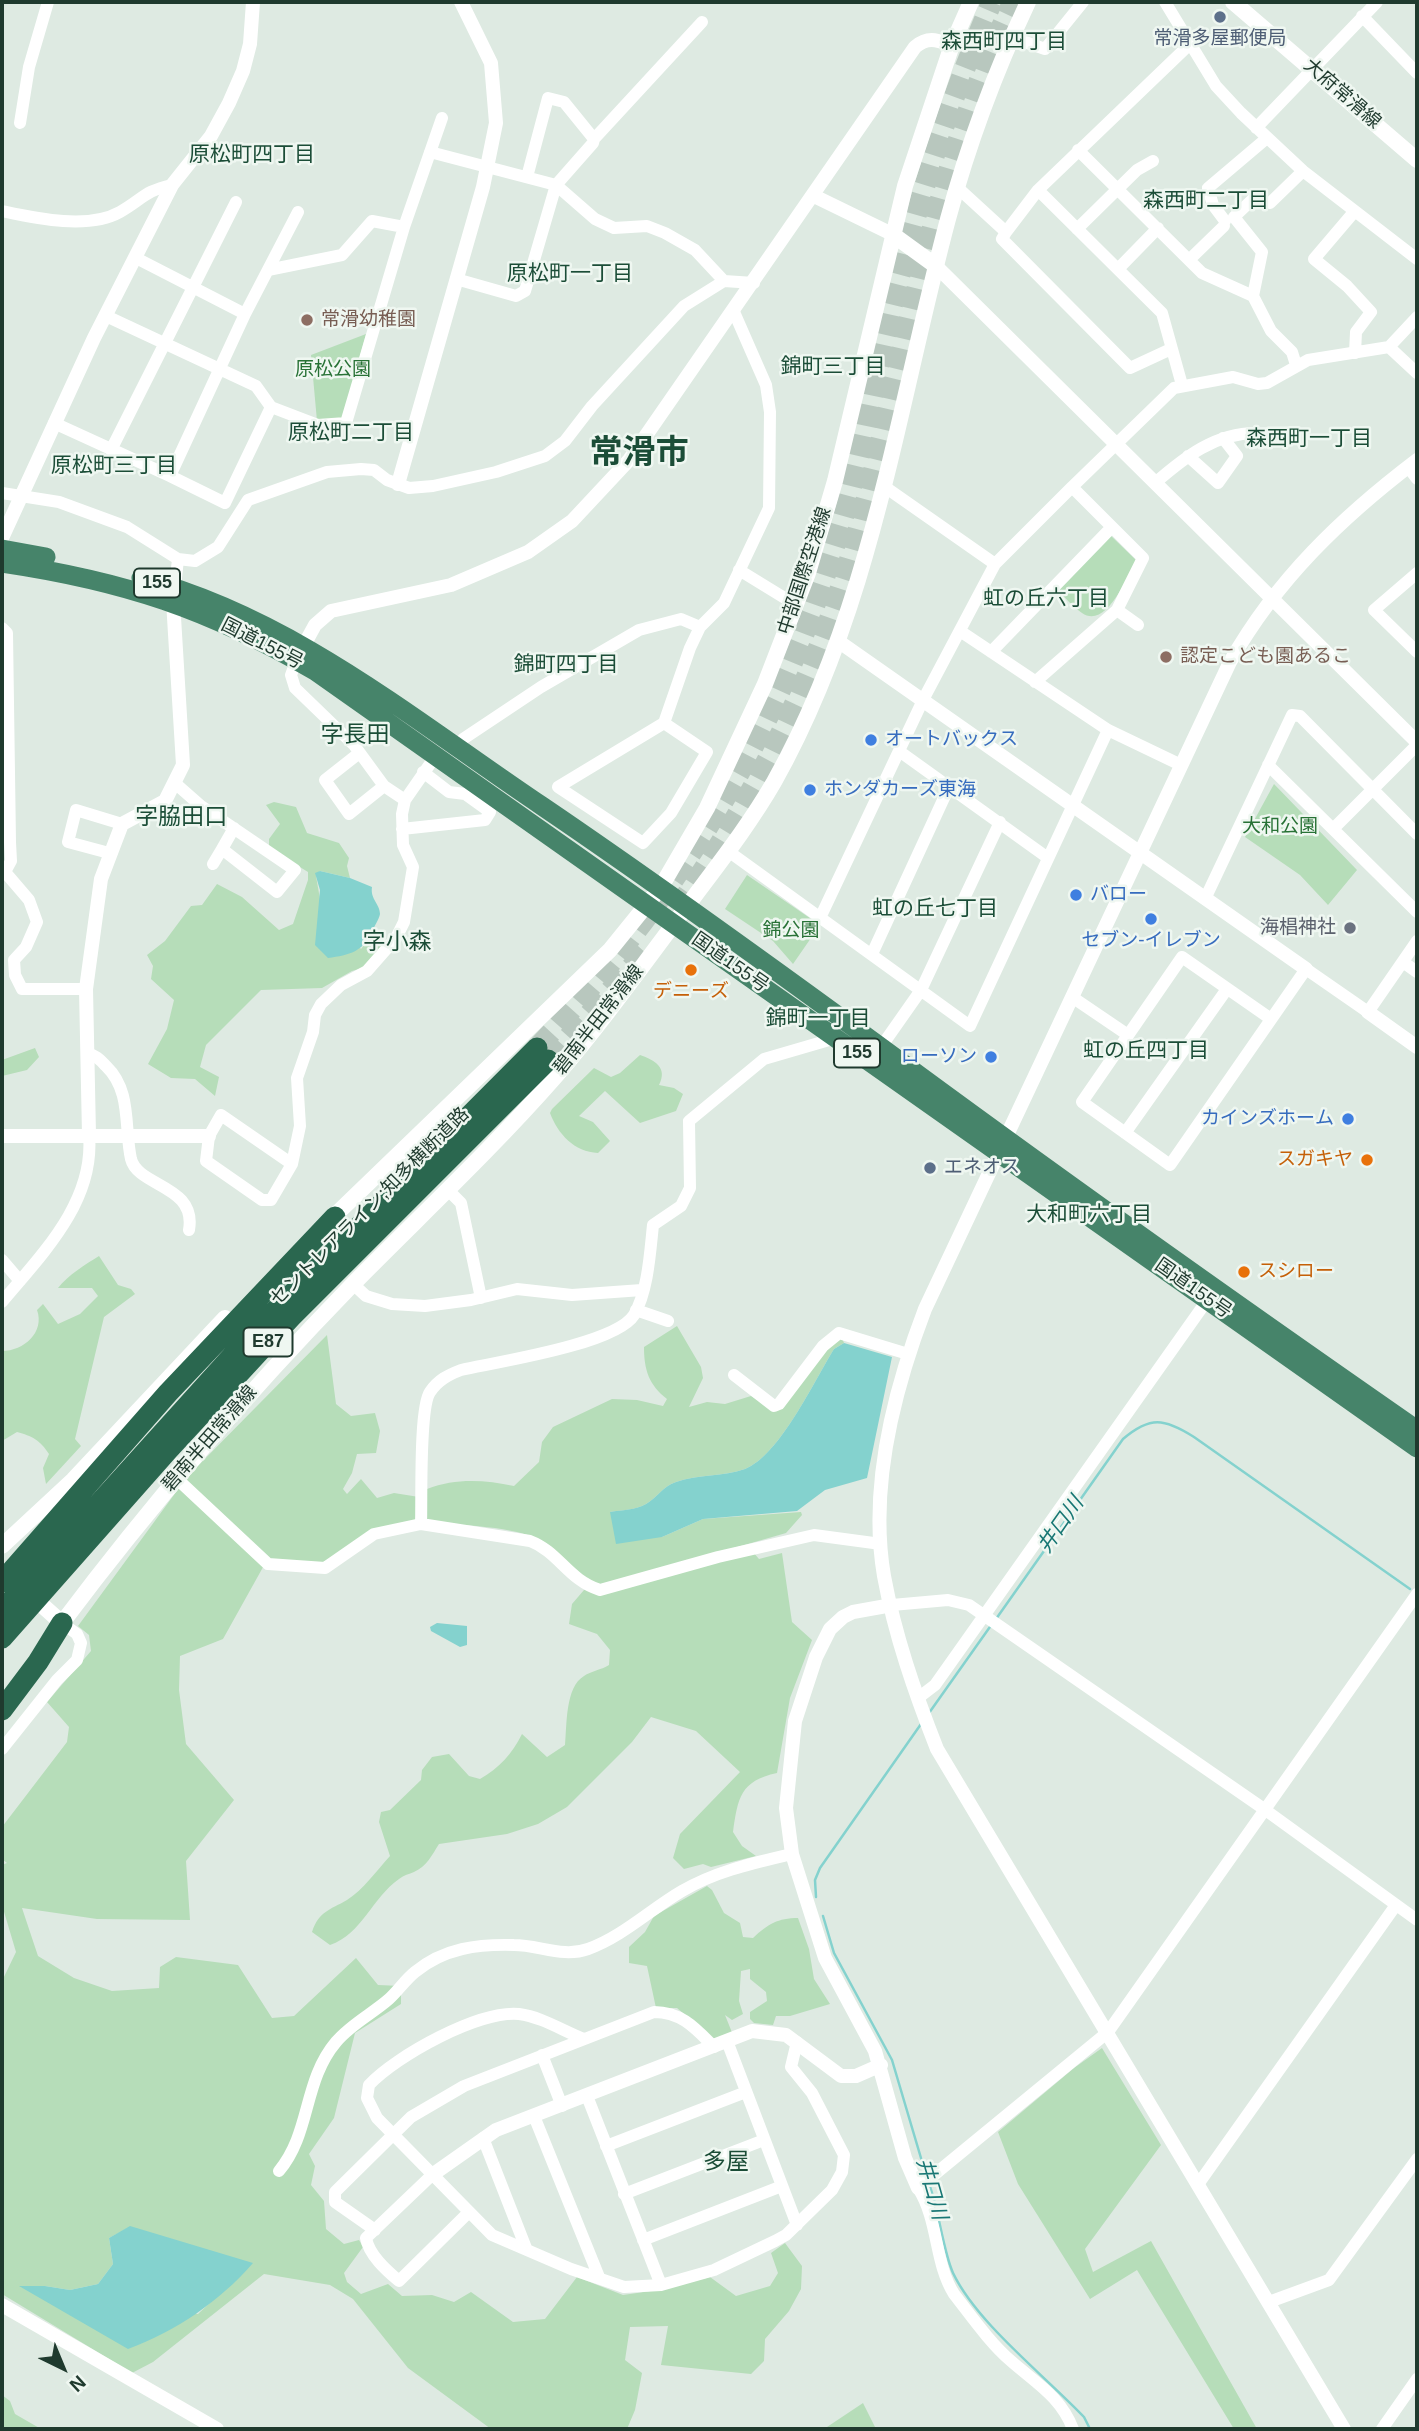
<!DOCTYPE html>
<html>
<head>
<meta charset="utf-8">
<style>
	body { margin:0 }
	#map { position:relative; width:1419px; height:2431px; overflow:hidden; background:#deeae2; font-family:Arial,sans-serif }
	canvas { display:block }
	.frame { position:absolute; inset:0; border:4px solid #1f3a2e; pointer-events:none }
	.north { position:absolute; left:28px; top:2333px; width:70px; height:70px; -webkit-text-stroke:5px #eff7f1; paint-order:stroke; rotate:137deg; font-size:19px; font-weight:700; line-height:28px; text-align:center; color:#1f3a2e }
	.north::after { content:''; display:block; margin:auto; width:24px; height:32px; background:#1f3a2e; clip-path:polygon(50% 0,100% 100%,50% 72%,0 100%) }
</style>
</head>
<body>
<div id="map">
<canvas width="1419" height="2431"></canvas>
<div class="frame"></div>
<div class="north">N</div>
</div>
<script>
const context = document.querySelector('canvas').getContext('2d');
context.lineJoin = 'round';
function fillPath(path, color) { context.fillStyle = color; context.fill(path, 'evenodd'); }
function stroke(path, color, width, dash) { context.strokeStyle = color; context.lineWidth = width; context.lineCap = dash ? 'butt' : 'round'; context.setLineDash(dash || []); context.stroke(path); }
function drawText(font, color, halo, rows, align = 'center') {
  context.font = font + ' Arial,"Noto Sans JP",sans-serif'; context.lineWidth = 5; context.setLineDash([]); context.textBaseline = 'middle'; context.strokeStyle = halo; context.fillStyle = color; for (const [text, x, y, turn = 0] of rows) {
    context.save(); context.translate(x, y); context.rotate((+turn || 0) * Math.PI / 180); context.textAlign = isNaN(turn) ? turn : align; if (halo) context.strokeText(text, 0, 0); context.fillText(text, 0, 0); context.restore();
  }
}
const green = new Path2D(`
	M366 334 343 419 317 421 311 355Z
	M1109 534 1136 560C1128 576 1106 630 1082 613 1073 607 1065 597 1057 590Z
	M1274 784 1357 870 1328 905 1300 875 1245 837Z
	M274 802 296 807 307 833 339 843 349 858 347 866 350 878 320 871 316 876 320 899 361 949 371 936H379L385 942 366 967 352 971 322 988 261 990 206 1045 200 1067 219 1077 215 1096 195 1079 171 1078 148 1064 167 1029 174 1000 151 979 153 966 147 955 165 941 191 906 202 905 217 884 242 897 279 930 293 924 308 880V872L269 848V839L280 824 266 805Z
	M747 875 820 925 793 964 773 941 725 909Z
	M35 1048 39 1057 27 1070 2 1076V1060Z
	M640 1055C655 1060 668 1068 659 1085L674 1088 683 1094 676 1111 640 1123 605 1091 579 1116 593 1122 610 1141 598 1153C574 1152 558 1134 550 1113L552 1109 594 1068 611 1077 620 1073Z
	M99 1256 118 1285 131 1289 135 1294 104 1317 75 1439 81 1446 46 1484 43 1468 49 1454C40 1440 32 1436 17 1432L2 1441V1351C24 1351 45 1332 37 1310L43 1304 58 1324 80 1314 98 1296 92 1288H58C68 1275 86 1264 99 1256Z
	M677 1326 701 1367 703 1378 689 1407 707 1402 725 1404 751 1396 777 1411 828 1347 842 1338 844 1343 834 1349C814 1381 780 1455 745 1469 723 1477 698 1474 676 1482 662 1487 658 1497 646 1504 636 1510 622 1510 610 1512L662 1537 703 1519 801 1512 802 1515 786 1533 602 1586C571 1580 568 1556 544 1542 515 1525 460 1526 427 1522V1489C456 1478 484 1480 514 1486L539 1462 542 1442 553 1427 612 1399 637 1400 663 1406 667 1399C649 1385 644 1370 644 1347Z
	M327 1335 336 1404 351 1416 375 1413 380 1431 376 1453 357 1454 352 1473 343 1489 347 1494 361 1479 377 1498 394 1493 419 1497 416 1521C368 1530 360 1536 322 1566L267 1560 223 1639 180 1656 179 1690 186 1744 234 1800 186 1861 190 1920 97 1919 22 1908 38 1956 74 1978 112 1991 159 1988 160 1967 176 1957 238 1965 272 2018 294 2016 356 1958 378 1985 401 1986V2004L355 2033 334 2118 309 2154 315 2166 311 2185 324 2201 326 2229 344 2244 359 2240 363 2247 344 2273 347 2282 361 2294 388 2284 402 2296 432 2295 454 2302 471 2292 513 2322 545 2319 577 2277 623 2295 665 2289 710 2277 736 2296 770 2286 778 2273 771 2253 785 2243 802 2266 801 2289 789 2311 765 2339 764 2361 751 2374 661 2365 668 2326 630 2327 625 2360 642 2373 635 2410 627 2429H491L408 2368 353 2299 330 2285 264 2274 153 2362 132 2373 2 2294V1981L16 1952 2 1905V1865L7 1863 2 1859V1827L67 1742 69 1727 47 1702 91 1651 89 1635 78 1626 187 1477ZM130 2227 232 2282 198 2314 21 2287 45 2286 70 2290 98 2284 113 2264 109 2238Z
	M753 1552 759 1559 782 1553 792 1622 812 1640 790 1698 777 1773C740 1781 738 1798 733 1832L742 1846 756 1856 711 1867 703 1864 684 1869 673 1858 680 1834 740 1772 696 1731 651 1717 632 1742 567 1807 538 1824 507 1834 439 1844C432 1855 427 1866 414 1872 409 1874 404 1875 399 1879 372 1898 362 1934 330 1945L312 1932C319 1911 330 1910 347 1900 363 1890 377 1870 390 1856L379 1822 381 1812 390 1810 421 1780 422 1770 432 1757 449 1754 469 1776 480 1779C499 1768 512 1754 522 1734L547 1757 565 1745C567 1726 565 1687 584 1676 591 1671 601 1670 609 1665L610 1650 597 1634 569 1624 572 1604 584 1590Z
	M707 1886 712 1890 724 1913 740 1923 743 1937 753 1938C768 1924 778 1918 798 1918L809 1949 814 1979 830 2004 790 2016H776L773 2025 754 2023 750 2019V2012L767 2001 766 1992 750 1979V1969L741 1971 739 2001 743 2014 732 2020 725 2015 733 2035 714 2040 677 2008H656L647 1966 629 1963V1947L645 1932 654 1916Z
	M1102 2048 1161 2145 1085 2249 1093 2272 1151 2241 1257 2429H1234L1137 2270 1090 2299 1018 2184 998 2132 1074 2068Z
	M2 2395 10 2401 15 2414 41 2429H2Z
	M863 2403 876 2429H824Z`);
const water = new Path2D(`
	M320 871 350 878 372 887C370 899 380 904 380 914 379 919 375 925 373 930 363 952 350 955 328 958L315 945 320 890 315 873Z
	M844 1343 892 1357 867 1478 825 1490 797 1511 703 1519 662 1537 616 1544 610 1512C621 1510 636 1510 646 1504 658 1497 662 1487 676 1482 698 1474 723 1477 745 1469 780 1455 814 1381 834 1349Z
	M437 1623 467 1626V1645L460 1647 431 1631 430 1627Z
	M130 2226 253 2263C219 2302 176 2331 128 2349L19 2286H45L70 2290 98 2284 113 2264 109 2238Z`);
const stream = new Path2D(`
	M996 1619 1123 1439C1150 1416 1164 1418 1194 1437L1410 1589
	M929 1713 992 1624
	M816 1897 815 1880 820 1868 921 1724
	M823 1916 834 1953 892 2060 926 2175
	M929 2184C939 2210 943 2251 953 2273 977 2323 1044 2375 1084 2417L1090 2429`);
const motorwayTunnel = new Path2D(`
	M676 910C756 797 820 667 857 534 906 356 932 170 1013 2
	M537 1048C676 899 773 744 834 548 861 465 874 378 895 294 920 194 951 96 992 2
	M548 1060 647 950`);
const minor = new Path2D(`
	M1165 2 1216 86 1241 113 1303 171 1417 259
	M1362 16 1417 73
	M1011 37 1045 49 1083 2
	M20 123 29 67 48 2
	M1256 128 1377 2
	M594 139 702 22
	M1078 150 1202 273 1253 296 1271 331 1292 352 1296 365
	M430 152 556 185 595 219 614 228 647 226 665 233 695 250 724 281
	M958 188 1006 232 1038 190 1189 45
	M1038 190 1162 313 1182 385
	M2 211C35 218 88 230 120 212 143 199 144 191 172 185
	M1354 212 1314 259 1347 286 1371 312 1356 332 1355 353
	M1225 221 1213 205 1208 188 1267 138
	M1077 229 1137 170 1153 161
	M1006 232 1002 239 1130 368 1171 349
	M136 258 245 314
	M1190 259 1224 226
	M1118 269 1158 228
	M268 270 342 255 372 221 404 227
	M456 279 516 296 525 291 556 185 593 143 594 139 564 102 548 98 527 177
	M1253 296 1262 252 1234 217 1253 199 1270 203 1303 171
	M106 316 256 386 271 407 318 425 346 423 404 227 442 118
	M1389 347 1417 317
	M54 423 170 476 245 314 298 212
	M111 450 236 202
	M1188 456 1218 483 1237 456 1223 438
	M1408 467 1417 479
	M170 476 225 503 271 407
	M1155 483C1185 457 1215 433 1256 433
	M885 487 995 564
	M1072 487 1174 388 1233 377 1258 384 1267 383 1308 360 1389 347 1417 373
	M2 493 59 502 127 527 178 559 195 561 218 547 248 500 327 472 361 469 374 470 387 480 409 488 433 486 496 472 545 456 565 441 592 406 684 306 724 281 754 283
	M739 570 796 605
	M1417 573 1374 610 1417 652
	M175 587 178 559
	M1117 610 1138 625
	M2 628 7 633 10 842 11 861 5 872 29 900 37 922 26 947 14 960 15 975 22 989H86
	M960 631 1108 730 1181 765
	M991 652 1111 528
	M298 656 291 675 295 688 354 745 384 786 405 800
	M664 723 707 752 671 813 643 843 558 787 664 723 690 648 700 627 724 603 769 508 770 412 766 385 734 312
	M463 739 541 687 639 630 681 619 700 627
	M899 751 1048 858
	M358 754 325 780 349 814 384 786
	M1268 765 1417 912
	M176 784 201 806 295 870 277 892 222 849 234 828
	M402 829 485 820 490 812 465 794 449 792 423 772
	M1333 829 1417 745
	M728 851 970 1026 1108 730
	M109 853 68 842 76 810 122 824
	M213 864 222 849
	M1205 899 1292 715 1300 716 1417 834
	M820 918 923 700 995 564 1072 487 1143 558 1117 610 1035 682
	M872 954 949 787
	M1403 962 1417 972
	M1072 997 1128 1035
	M1271 1019 1182 957 1082 1102 1170 1165 1306 969 1368 1012 1417 941
	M881 1047 921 990 1000 822
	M88 1054C96 1055 100 1060 106 1066 132 1091 124 1127 131 1159 138 1187 197 1185 189 1230
	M1125 1133 1227 989
	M292 1164 221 1115 209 1136 206 1161 262 1200H271L292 1164 300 1126 297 1078 313 1032 315 1015 321 1004 341 985 367 971 396 938 404 922 413 867 403 845 402 814 405 800 430 764
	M448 1190 461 1203 481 1298
	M2 1260 20 1281
	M353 1284 366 1296 392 1304 425 1306 471 1300 517 1289 572 1295 642 1290
	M2 1302C42 1254 95 1202 89 1135
	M636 1310 668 1321
	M734 1375 774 1406 779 1404 823 1346 839 1333 908 1354
	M175 1477 268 1564 325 1568 374 1534 421 1524 530 1541C559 1552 568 1580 600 1590L718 1557 814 1535 881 1544
	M421 1524C422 1499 419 1408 430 1392 438 1380 448 1375 461 1370 497 1362 616 1344 634 1315 648 1291 650 1253 653 1225L681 1206 690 1188 689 1121 764 1059 836 1038
	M892 1605 948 1600 969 1605 1264 1809 1417 1920
	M918 1698 935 1685 1208 1299
	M2 1749 57 1680 77 1660 81 1643 77 1634 62 1623
	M584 2039C563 2031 542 2017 519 2014 479 2010 396 2056 369 2085L367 2098 377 2118 492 2235 571 2269 624 2287 661 2285 714 2270 775 2241 786 2235 832 2190 842 2172 844 2155 812 2093 791 2067 797 2042
	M727 2041 797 2225
	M542 2055 562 2106
	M587 2096 661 2285
	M534 2116 599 2277
	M483 2138 526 2248
	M606 2146 746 2092
	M279 2171C311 2133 303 2081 336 2042 351 2024 372 2014 389 1999 398 1991 405 1980 415 1972 444 1948 478 1944 514 1945 539 1945 563 1958 588 1949 622 1937 651 1909 682 1891 716 1871 754 1863 792 1854
	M432 2175 366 2238C369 2255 386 2270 399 2281L468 2213
	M1199 2183 1396 1905
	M624 2194 764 2140
	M375 2230 335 2202V2192L411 2117 464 2086 654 2012C682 2012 696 2029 714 2047
	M643 2240 782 2186
	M1269 2302 1329 2280 1417 2159
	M1073 2429C1061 2397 1036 2383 1011 2361 990 2343 972 2317 954 2294 934 2262 939 2221 918 2188L1108 2032 1417 1594
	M1382 2429 1417 2379`);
const tertiary = new Path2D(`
	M814 196 892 234
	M936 266 1417 742
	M398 484 483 187 496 123 491 63 461 2
	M2 538 94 338 172 185 211 136 229 103 243 71 250 44 253 2
	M838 641 1306 969
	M303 647 315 625 331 611 451 585 528 552 572 521 629 460 915 47C928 36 937 40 952 45
	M1368 1012 1417 1047
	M89 1135 86 989 101 879 122 824 165 801 183 765 173 601
	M2 1136H209
	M892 1605 853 1612 843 1617 830 1629 816 1657 795 1721 786 1808 792 1854 825 1958 875 2051 905 2158 918 2188
	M432 2175 496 2130 752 2031 786 2035 841 2076H856L881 2065
	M2 2305 217 2429
	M1344 2429 937 1749C915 1693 895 1636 884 1576 869 1489 894 1390 925 1309L1230 662C1277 579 1342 517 1417 460`);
const secondary = new Path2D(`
	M1233 2 1417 160
	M892 234 936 266
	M328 1222 610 950 661 887 707 808 765 684 808 573 835 481 905 186 952 45 971 2
	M2 1546 73 1480 225 1318
	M43 1606 62 1623C152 1503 248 1392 352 1285 420 1216 491 1150 555 1077 601 1024 643 965 685 909 716 867 748 827 774 782 872 607 897 410 948 219 968 145 995 72 1028 2`);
const trunk = new Path2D(`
	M2 549 46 557
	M2 563C124 581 208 609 315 671L1417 1448
	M141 578C291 617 415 721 542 806 657 884 770 966 882 1048 1058 1178 1237 1305 1417 1430`);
const motorway = new Path2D(`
	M2 1582 168 1393 335 1217
	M2 1611 252 1334 537 1048
	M2 1638 169 1449 291 1317 548 1060
	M2 1710 38 1662 62 1623`);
const markers = [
	[1220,17,7,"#5c6f8a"],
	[307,320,7,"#8d6e63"],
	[1166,657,7,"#8d6e63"],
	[871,740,7,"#3f7fe0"],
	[810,790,7,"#3f7fe0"],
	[1076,895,7,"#3f7fe0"],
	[1151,919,7,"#3f7fe0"],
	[1350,928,7,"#6b7280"],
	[691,970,7,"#e8710a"],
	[991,1057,7,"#3f7fe0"],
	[1348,1119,7,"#3f7fe0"],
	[1367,1160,7,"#e8710a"],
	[930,1168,7,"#5c6f8a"],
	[1244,1272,7,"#e8710a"]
];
const shields = [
	[157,583,46],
	[857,1053,46],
	[268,1342,49]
];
const shieldNames = [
	["155",157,583],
	["155",857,1053],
	["E87",268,1342]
];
const serviceNames = [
	["常滑多屋郵便局",1220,39],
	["エネオス",944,1168,"left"]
];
const streetNames = [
	["大府常滑線",1342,94,41],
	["中部国際空港線",805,571,-72],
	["国道155号",262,644,27],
	["国道155号",730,963,35],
	["碧南半田常滑線",599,1020,-52],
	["セントレアライン;知多横断道路",370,1207,-45],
	["国道155号",1193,1289,35],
	["碧南半田常滑線",210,1439,-49]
];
const educationNames = [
	["常滑幼稚園",321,320],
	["認定こども園あるこ",1180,657]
];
const parkNames = [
	["原松公園",333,370],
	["大和公園",1280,827],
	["錦公園",791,931]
];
const shopNames = [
	["オートバックス",885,740],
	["ホンダカーズ東海",824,790],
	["バロー",1090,895],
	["セブン-イレブン",1151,941,"center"],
	["ローソン",977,1057,"right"],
	["カインズホーム",1334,1119,"right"]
];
const worshipNames = [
	["海椙神社",1336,928]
];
const foodNames = [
	["デニーズ",691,992],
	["スガキヤ",1353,1160,"right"],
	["スシロー",1258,1272,"left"]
];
const neighbourhoodNames = [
	["森西町四丁目",1004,42],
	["原松町四丁目",252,155],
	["森西町二丁目",1206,201],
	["原松町一丁目",570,274],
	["錦町三丁目",833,367],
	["原松町二丁目",351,433],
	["森西町一丁目",1309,439],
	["原松町三丁目",114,466],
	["虹の丘六丁目",1046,599],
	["錦町四丁目",566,665],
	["虹の丘七丁目",935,909],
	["錦町一丁目",818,1019],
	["虹の丘四丁目",1146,1051],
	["大和町六丁目",1089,1215]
];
const waterNames = [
	["井口川",1061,1525,-55],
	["井口川",931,2189,74]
];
const quarterNames = [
	["字長田",355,736],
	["字脇田口",181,818],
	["字小森",397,943],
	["多屋",726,2163]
];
const townNames = [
	["常滑市",639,454]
];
fillPath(green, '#b6ddb9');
fillPath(water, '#84d2ce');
stroke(stream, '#84d2ce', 2.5);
stroke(motorwayTunnel, '#b8c7be', 21, [21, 10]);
stroke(minor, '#fff', 12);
stroke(tertiary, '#fff', 14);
stroke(secondary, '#fff', 16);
stroke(trunk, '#46846a', 19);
stroke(motorway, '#2a674f', 21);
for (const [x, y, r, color] of markers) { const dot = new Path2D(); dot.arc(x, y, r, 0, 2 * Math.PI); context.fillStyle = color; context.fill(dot); stroke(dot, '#eff7f1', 2.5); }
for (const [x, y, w] of shields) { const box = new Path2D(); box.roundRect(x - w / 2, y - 14.5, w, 29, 5); context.fillStyle = '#eff7f1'; context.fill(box); stroke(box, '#1f3a2e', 2); }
drawText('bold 18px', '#1f3a2e', null, shieldNames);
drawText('19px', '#4e5e75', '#eff7f1', serviceNames);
drawText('19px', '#1f3a2e', '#eff7f1', streetNames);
drawText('19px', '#785e54', '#eff7f1', educationNames, 'left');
drawText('19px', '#287236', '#eff7f1', parkNames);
drawText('19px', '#366cbe', '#eff7f1', shopNames, 'left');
drawText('19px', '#5b616d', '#eff7f1', worshipNames, 'right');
drawText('19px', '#c56008', '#eff7f1', foodNames);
drawText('21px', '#1b4d37', '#eff7f1', neighbourhoodNames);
drawText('italic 21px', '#187774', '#eff7f1', waterNames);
drawText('23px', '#1b4d37', '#eff7f1', quarterNames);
drawText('bold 33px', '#1b4d37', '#eff7f1', townNames);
</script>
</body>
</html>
